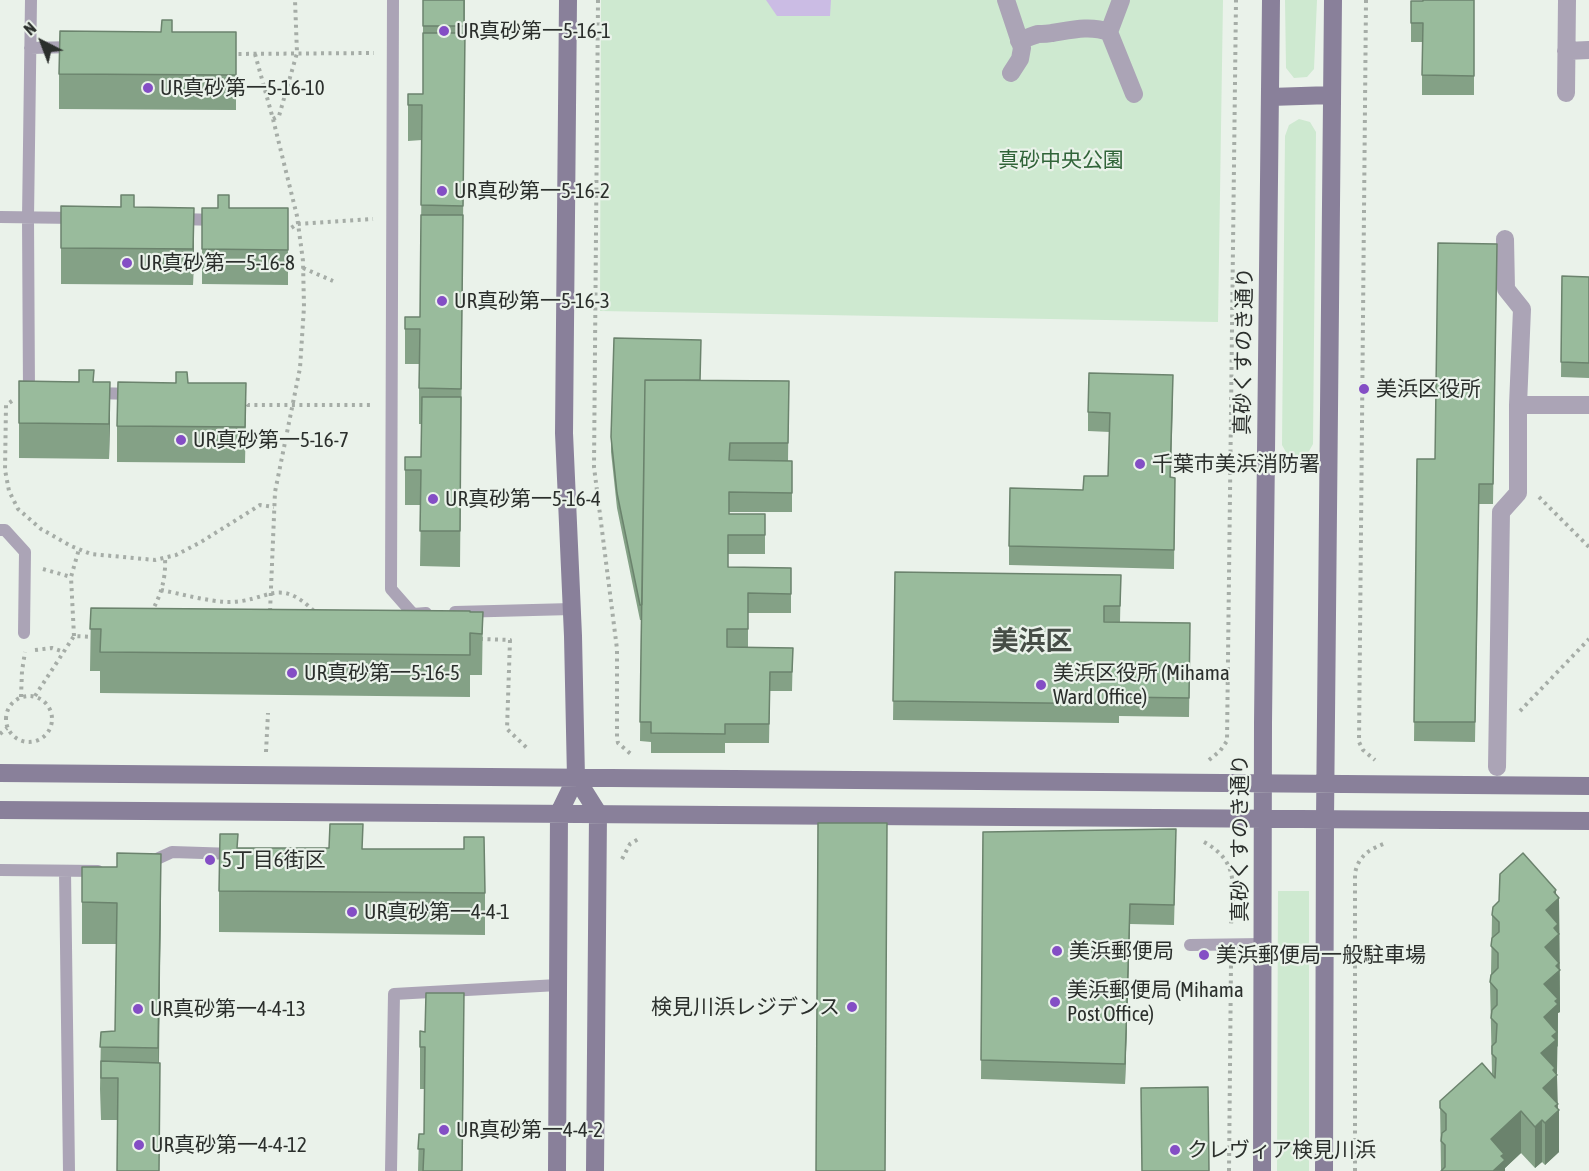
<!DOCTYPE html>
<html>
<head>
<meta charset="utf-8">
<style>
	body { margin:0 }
	#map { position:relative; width:1589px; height:1171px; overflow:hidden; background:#eaf2ea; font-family:"Asap Condensed",sans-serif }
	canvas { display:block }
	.north { position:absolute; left:12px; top:12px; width:60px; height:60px; -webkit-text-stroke:4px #eaf2ea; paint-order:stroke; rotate:318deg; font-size:16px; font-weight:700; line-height:24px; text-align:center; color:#2b2f2c }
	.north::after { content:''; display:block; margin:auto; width:21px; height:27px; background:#2b2f2c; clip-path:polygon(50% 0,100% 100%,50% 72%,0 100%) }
</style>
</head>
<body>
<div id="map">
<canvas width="1589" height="1171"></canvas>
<div class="north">N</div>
</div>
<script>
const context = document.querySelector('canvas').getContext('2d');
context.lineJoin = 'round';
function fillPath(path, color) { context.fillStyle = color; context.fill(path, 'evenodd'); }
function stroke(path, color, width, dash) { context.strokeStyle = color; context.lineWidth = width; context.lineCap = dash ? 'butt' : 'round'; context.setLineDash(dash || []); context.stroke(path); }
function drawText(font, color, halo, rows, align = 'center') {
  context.font = font + ' "Asap Condensed","Noto Sans JP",sans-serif'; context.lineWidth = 4.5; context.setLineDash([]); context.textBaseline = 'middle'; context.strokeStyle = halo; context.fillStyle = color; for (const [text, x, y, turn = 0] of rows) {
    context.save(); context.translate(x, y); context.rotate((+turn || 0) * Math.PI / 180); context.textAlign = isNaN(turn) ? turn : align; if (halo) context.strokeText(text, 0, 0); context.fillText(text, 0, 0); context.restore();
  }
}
const green = new Path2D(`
	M601 0H1223L1218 322 600 311Z
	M1285 0H1317L1314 69 1307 77 1294 78 1286 68Z
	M1299 119 1310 122 1316 132 1313 444 1308 453 1296 458 1287 454 1282 445 1285 136 1289 125Z
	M1278 891H1309V1171H1277Z`);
const water = new Path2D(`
	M766 0H831L830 16H777Z`);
const path = new Path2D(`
	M598 0 594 467 617 649V737L618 743 632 755
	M1366 0 1359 742 1363 750 1375 760
	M231 54 374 53
	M255 54 273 119 297 216 303 261 304 307 300 368 275 492 270 612
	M273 119 279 116 297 53 295 0
	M284 228H291L297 224 373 219
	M303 268 333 281
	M243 398 248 405H373
	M12 401 6 405 5 470 9 491 18 509 41 529 71 546 91 554 155 560 176 555 201 542 260 505 274 507
	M1539 497 1589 547
	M43 569 71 577
	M161 590C181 594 207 601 226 602 269 603 277 574 316 613
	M151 613C161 595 166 579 165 558
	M74 636 71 577 79 549
	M480 639 510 640 507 729 528 749
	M35 650 52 648 64 652
	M6 719a23 23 0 1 1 46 0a23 23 0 1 1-46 0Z
	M35 696 74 636 95 637
	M21 697 22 671 25 652
	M1520 711 1589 639
	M0 734 7 728
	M266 752 268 713
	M1209 760 1220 751 1227 741 1236 0
	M1204 842C1242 863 1232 890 1231 927
	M622 859 630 844 640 838
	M1229 1171 1231 962
	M1355 1171V873C1359 855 1370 849 1386 843`);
const lane = new Path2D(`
	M31 0 28 218 29 392H35
	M393 0 391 589 413 614 426 613
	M30 48 74 47
	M0 217 77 218
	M178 219 218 220
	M94 393 134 394
	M0 530H5L25 552 24 633
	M455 612 572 609
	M146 864 172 852 234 854
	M0 870 98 871
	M65 871 69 1171
	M1190 945 1263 944
	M391 1171 394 994 558 985`);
const street = new Path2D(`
	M1006 0 1022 48 1020 59 1011 73
	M1121 0 1109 32 1134 94
	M1019 41C1025 39 1031 36 1038 34 1042 34 1047 34 1052 33 1071 30 1090 25 1109 32
	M1566 51 1589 50
	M1566 93 1567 0
	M1518 405H1589
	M1497 767 1501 512 1518 493V405L1522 309 1506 289 1505 239`);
const secondary = new Path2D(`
	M1270 97 1332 95
	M0 773 1589 786
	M576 778 598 813 595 1171
	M0 810 1589 821
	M557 1171 559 813 576 778 573 636 564 433 568 0
	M1262 1171 1263 723 1271 0
	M1324 1171 1325 819 1333 0`);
const wall = new Path2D(`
	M410 0H465L460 567 420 566 421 505H405V457H421L422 424H419V364H405V317H420L422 140 408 141V105L423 94V0Z
	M1474 0V95H1422V42H1411V1Z
	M161 32H236V110L59 109V74Z
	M61 206 134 207 194 243 193 285 61 284Z
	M202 208H288V285L202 284Z
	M1497 244 1493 504H1479L1475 742 1414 741 1417 459H1435Z
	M1562 276 1589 277V378L1561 377Z
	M701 355 700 380 789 381 788 461H792V512H729V514L765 533V554H728V567L791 568V613H748V648H793L792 691H770L769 743H725V753H651V742L640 741 641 620H640L617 508 611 452V437Z
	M19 381 94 382 110 417 109 459 19 458Z
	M188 383 246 418 245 463 117 462V426Z
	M1173 394 1171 477 1175 478 1174 569 1009 565V546L1083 490 1108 476 1110 432 1088 431V412Z
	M895 572 1121 575 1120 622 1190 643 1189 717 1119 716V723L893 720Z
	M91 608 483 612 482 675H470V697L100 693V671H90Z
	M983 832 1176 848 1174 925 1130 924 1125 1084 981 1079Z
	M238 848 363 849 485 893V935L219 932V891Z
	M82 867 161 895 159 1063 160 1105 118 1120H101L100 1089 101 1032 115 1031 116 944H82Z
	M1556 895 1559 898 1560 1012 1558 1013V1046L1557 1047V1073L1556 1074 1559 1152 1545 1165 1542 1162 1535 1168 1521 1153 1505 1168V1171L1441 1170 1440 1101 1492 1074 1490 982 1491 974 1492 915Z
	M420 1031 464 1035 462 1171H418L419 1134H424L425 1089H420Z`);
const shadedWall = new Path2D(`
	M194 208V243L193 285V249Z
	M110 382V417L109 459V424Z
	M161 854V895L158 1090V1048Z
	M1556 890V901L1559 898 1560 1012 1558 1013 1557 1073 1556 1075H1557L1558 1111 1559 1110V1152L1545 1165V1123L1541 1053 1546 910 1554 892Z
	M1130 904V924L1125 1084V1064Z
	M1521 1111V1153L1505 1168V1171H1491V1139Z
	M1542 1120V1162L1535 1168V1127Z`);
const building = new Path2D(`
	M423 0H464V26H423Z
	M1423 0H1474V76L1422 75 1423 23H1411V1H1423Z
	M162 20H172V32H236V75L59 74 60 31 161 32Z
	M423 33H465L463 206 421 205 422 105H408V94H423Z
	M121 195H134V207L194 208 193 249 61 248V206L121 207Z
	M218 195H229V208H288V250L202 249V208H218Z
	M421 215H463L461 389 419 388 420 329H405V317H420Z
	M1438 243 1497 244 1493 484H1479L1475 722H1414L1417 459H1435Z
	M1562 276 1589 277V363L1561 362Z
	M614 338 701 340 700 380H645L642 605H640L617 493 611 437Z
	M79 370H94L93 382H110L109 424 19 423V381L79 382Z
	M176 372H187L188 383H246L245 427 117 426 118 382 176 383Z
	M1089 373 1173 375 1170 477 1175 478 1174 550 1009 546 1010 488 1083 490 1084 476H1108L1110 413 1088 412Z
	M645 380 789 381 788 443H730L729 460 792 461V493L729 492V514H765V535H728V567L791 568V594L748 593V629H727V647L793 648 792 672H770L769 724H725V734L651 733V722H640Z
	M422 397H461L460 531H420L421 470H405V457H421Z
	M895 572 1121 575 1120 606H1104V622L1190 623 1189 698 1119 697V704L893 701Z
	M91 608 470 611V612H483L482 634 470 633V655L100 652 101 629H90Z
	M818 823H887L885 1171H816Z
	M330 824H363L362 849H464V837H484L485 893 219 891 220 834H238L237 848H329Z
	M1176 829 1174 905 1130 904 1125 1064 981 1060 983 832Z
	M117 853 161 854 158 1048 100 1047 101 1032 115 1031 117 903 82 902V867H117Z
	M1523 853 1556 890 1554 892 1559 898 1546 910 1558 924 1554 928 1559 934 1545 947 1559 963 1556 966 1560 970 1544 984 1558 999 1555 1001 1558 1004 1544 1017 1557 1032 1552 1036 1556 1040 1541 1053 1555 1068 1553 1070 1557 1075 1543 1088 1558 1104 1555 1106 1559 1110 1545 1123 1542 1120 1535 1127 1521 1111 1491 1139 1504 1154 1501 1156 1505 1160 1493 1171H1441L1445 1167V1145L1441 1141 1442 1133 1446 1130V1114L1440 1108V1101L1482 1063 1495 1078 1496 1058 1492 1054V1046L1496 1042 1497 1024 1491 1018 1492 1010 1497 1005V990L1490 982 1491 975 1498 968V953L1491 946 1492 938 1499 932V922L1492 915 1493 907 1499 901 1500 874Z
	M426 993H464L462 1171H423L424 1149H418L419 1134H424L425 1047H420V1031L425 1032Z
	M101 1061 160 1063 159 1171H117L118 1078H101Z
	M1208 1087 1209 1171H1142L1141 1088Z`);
const markers = [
	[444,31,6,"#844ec5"],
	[148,88,6,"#844ec5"],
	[442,191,6,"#844ec5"],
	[127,263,6,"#844ec5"],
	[442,301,6,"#844ec5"],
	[1364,389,6,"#844ec5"],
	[181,440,6,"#844ec5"],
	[1140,464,6,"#844ec5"],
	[433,499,6,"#844ec5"],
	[292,673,6,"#844ec5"],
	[1041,685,6,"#844ec5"],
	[210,860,6,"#844ec5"],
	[352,912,6,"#844ec5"],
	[1057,951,6,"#844ec5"],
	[1204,955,6,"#844ec5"],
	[1055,1002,6,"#844ec5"],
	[852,1007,6,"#844ec5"],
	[138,1009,6,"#844ec5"],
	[444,1130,6,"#844ec5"],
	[139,1145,6,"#844ec5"],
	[1175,1150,6,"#844ec5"]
];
const poiNames = [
	["UR真砂第一5-16-1",456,31],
	["UR真砂第一5-16-10",160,88],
	["UR真砂第一5-16-2",454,191],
	["UR真砂第一5-16-8",139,263],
	["UR真砂第一5-16-3",454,301],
	["美浜区役所",1376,389],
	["UR真砂第一5-16-7",193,440],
	["千葉市美浜消防署",1152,464],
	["UR真砂第一5-16-4",445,499],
	["UR真砂第一5-16-5",304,673],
	["美浜区役所 (Mihama",1053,673],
	["Ward Office)",1053,697],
	["5丁目6街区",222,860],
	["UR真砂第一4-4-1",364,912],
	["美浜郵便局",1069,951],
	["美浜郵便局一般駐車場",1216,955],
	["美浜郵便局 (Mihama",1067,990],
	["Post Office)",1067,1014],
	["検見川浜レジデンス",840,1007,"right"],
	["UR真砂第一4-4-13",150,1009],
	["UR真砂第一4-4-2",456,1130],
	["UR真砂第一4-4-12",151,1145],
	["クレヴィア検見川浜",1187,1150]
];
const parkNames = [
	["真砂中央公園",1061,160]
];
const streetNames = [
	["真砂くすのき通り",1244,351,-89],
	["真砂くすのき通り",1240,838,-90]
];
const districtNames = [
	["美浜区",1032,641]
];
fillPath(green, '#cee9d0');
fillPath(water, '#cbbce4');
stroke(path, '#a6ada7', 4, [3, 4.5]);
stroke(lane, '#aba4b6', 12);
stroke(street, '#aba4b6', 18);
stroke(secondary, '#89809a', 18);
fillPath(wall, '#84a186');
fillPath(shadedWall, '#6b836d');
fillPath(building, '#99bb9c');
stroke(building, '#6b836d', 1.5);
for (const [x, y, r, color] of markers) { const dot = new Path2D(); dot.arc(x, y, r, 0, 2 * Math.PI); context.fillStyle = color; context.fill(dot); stroke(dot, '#eaf2ea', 2); }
drawText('21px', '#2b2f2c', '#eaf2ea', poiNames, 'left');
drawText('21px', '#316439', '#eaf2ea', parkNames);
drawText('21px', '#2b2f2c', '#eaf2ea', streetNames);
drawText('bold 27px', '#464d46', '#eaf2ea', districtNames);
</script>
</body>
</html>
